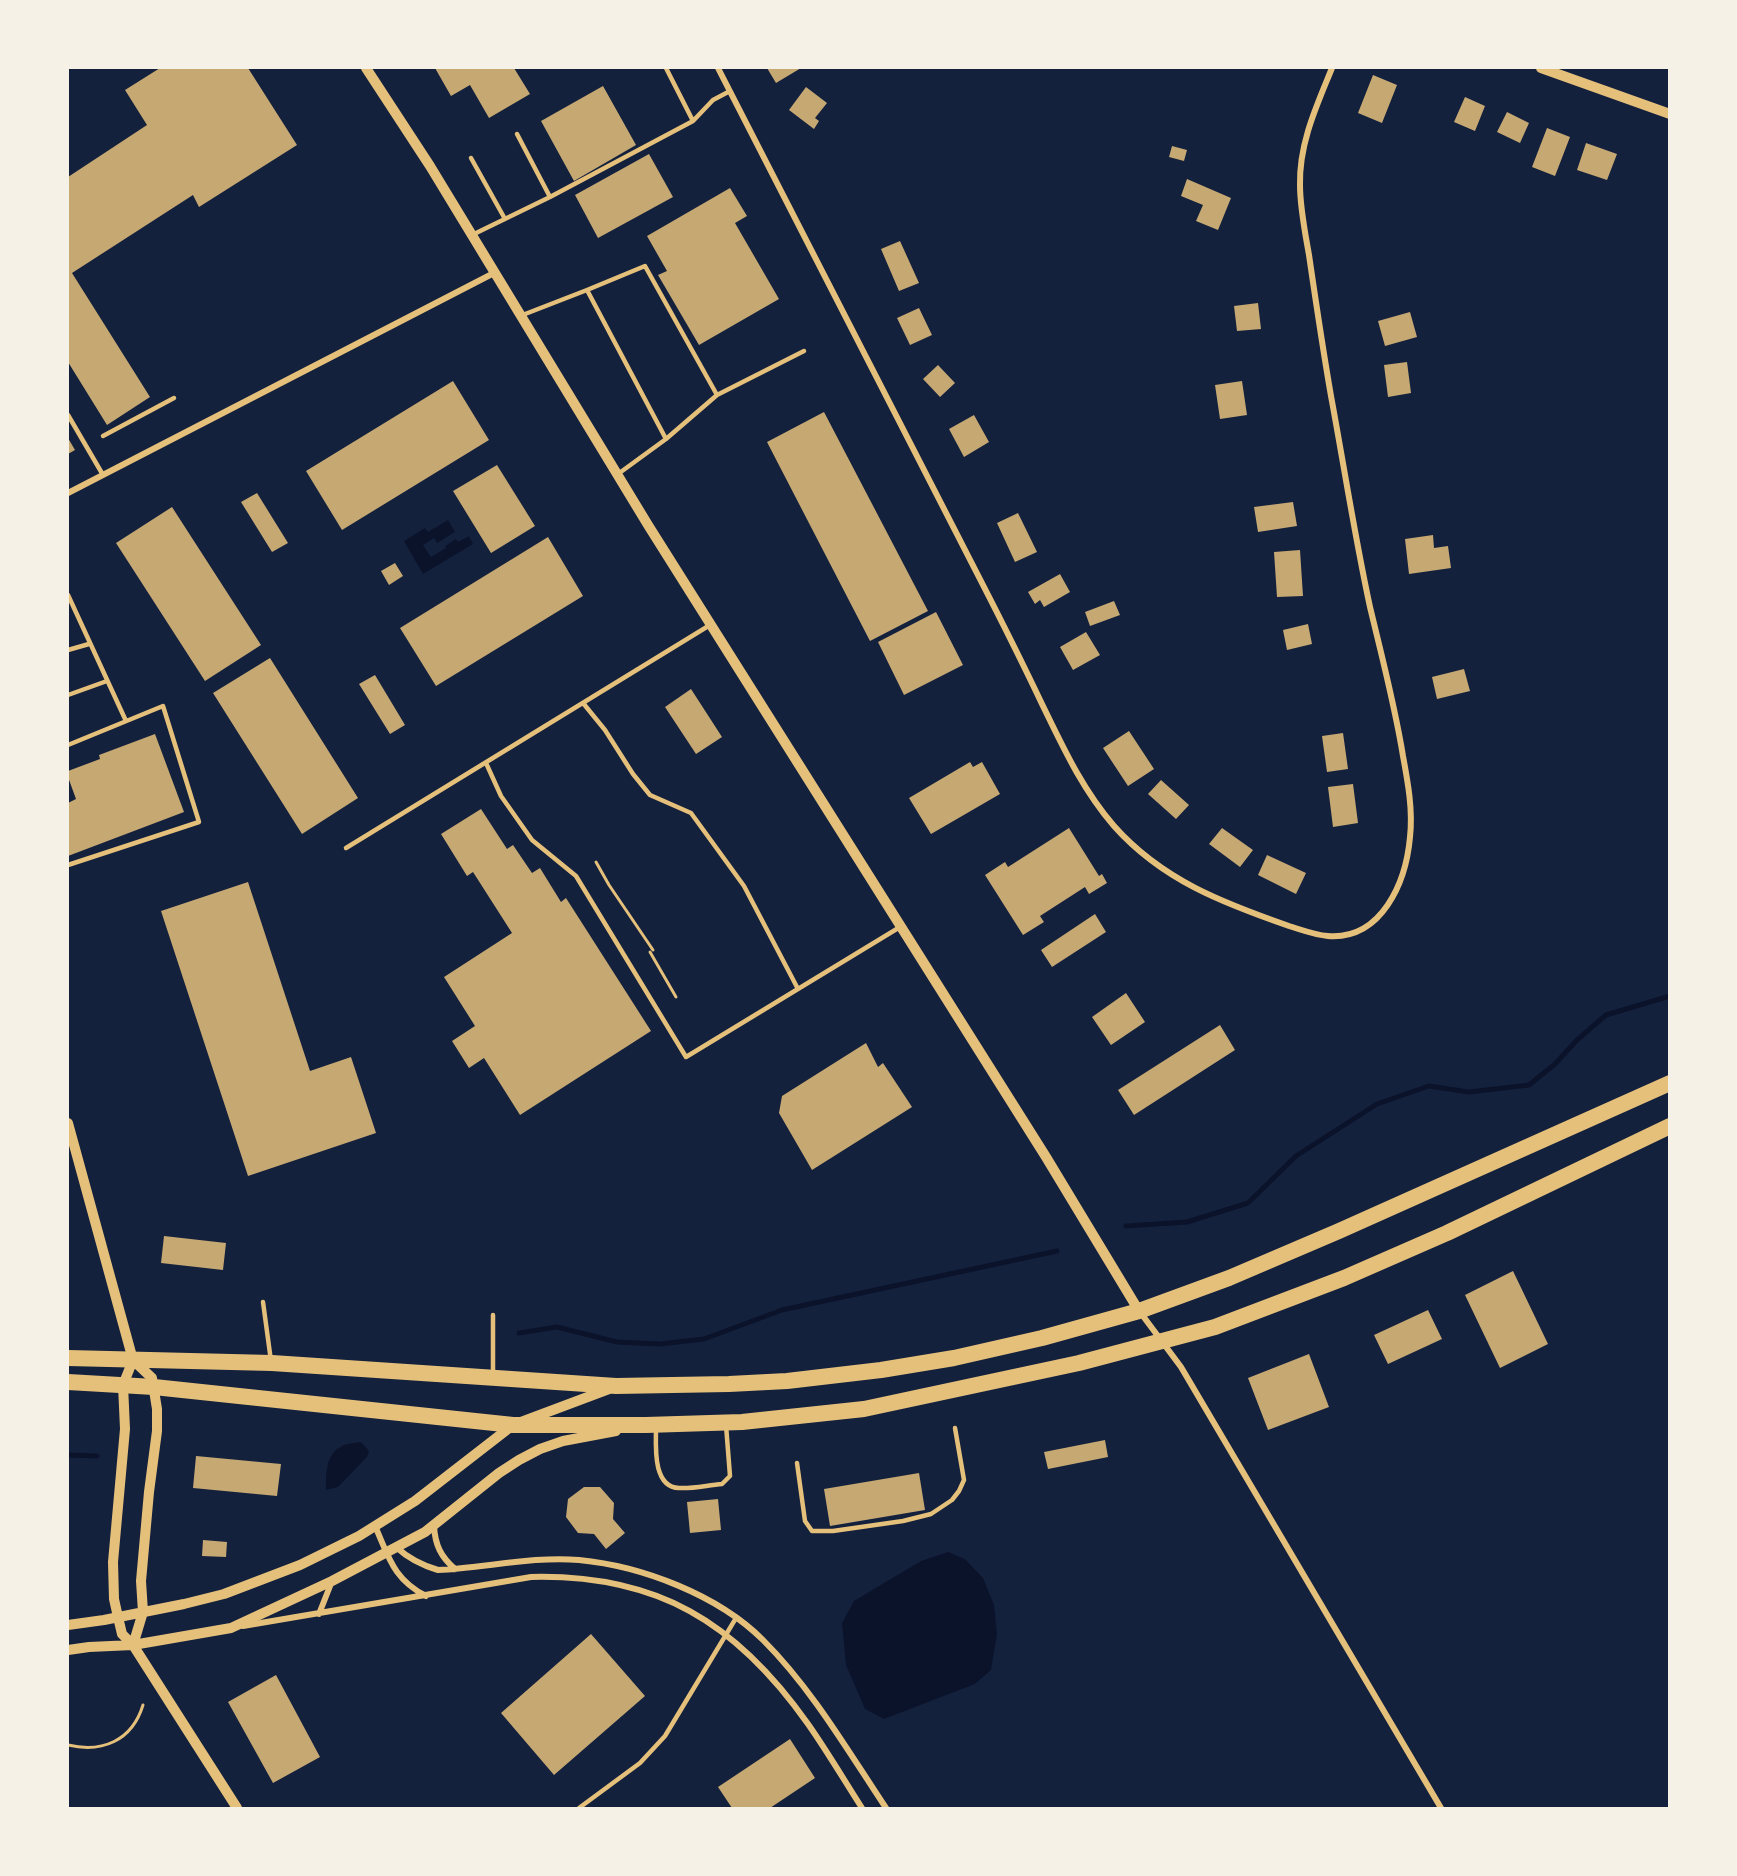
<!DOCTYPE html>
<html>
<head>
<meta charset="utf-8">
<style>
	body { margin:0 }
	#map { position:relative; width:1737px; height:1876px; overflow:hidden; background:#14213d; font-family:Raleway,sans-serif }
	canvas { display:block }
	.frame { position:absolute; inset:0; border:69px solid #f6f1e7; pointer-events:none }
</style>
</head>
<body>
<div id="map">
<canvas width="1737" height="1876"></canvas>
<div class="frame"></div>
</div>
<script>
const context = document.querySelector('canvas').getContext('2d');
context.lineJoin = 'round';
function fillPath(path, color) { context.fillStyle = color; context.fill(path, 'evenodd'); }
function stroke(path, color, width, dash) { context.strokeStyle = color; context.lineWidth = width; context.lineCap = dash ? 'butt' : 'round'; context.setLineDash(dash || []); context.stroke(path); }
const water = new Path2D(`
	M448 520 455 532 437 543 434 538 423 545 431 557 446 548 445 546 456 539 458 542 469 536 473 544 423 574 404 541 425 528 428 532Z
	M361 1442 369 1451 367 1457 338 1487 326 1490C326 1475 325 1454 342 1446 347 1443 356 1443 361 1442Z
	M948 1552 965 1559 983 1578 994 1605 997 1634 991 1670 975 1684 884 1719 865 1709 846 1665 842 1623 854 1601 921 1561Z`);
const stream = new Path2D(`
	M1126 1226 1187 1222 1248 1203 1296 1156 1377 1104 1429 1086 1469 1092 1529 1085 1555 1064 1577 1040 1606 1015 1670 996
	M519 1333 557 1327 617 1342 660 1344 704 1339 782 1310 1057 1251
	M68 1455 97 1456`);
const building = new Path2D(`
	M160 68H248L297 145 199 207 193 195 72 273 150 397 107 425 68 362V177L147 125 125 90Z
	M435 68H514L530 94 489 118 470 85 451 96Z
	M767 68H801L776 83Z
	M1373 75 1397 85 1382 123 1358 113Z
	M603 86 636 145 574 181 541 121Z
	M806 87 827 103 815 118 819 121 814 129 789 110Z
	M1465 97 1485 106 1475 131 1454 122Z
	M1507 112 1529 123 1520 143 1497 132Z
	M1547 128 1570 137 1555 176 1532 167Z
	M1586 143 1617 154 1607 180 1577 170Z
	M1172 146 1187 150 1184 161 1169 157Z
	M649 154 673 197 598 238 575 195Z
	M1187 179 1231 198 1218 230 1196 221 1203 205 1181 196Z
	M730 188 747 216 735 223 779 299 699 345 658 275 667 271 647 236Z
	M900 241 919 283 899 291 881 249Z
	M1258 303 1261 329 1237 331 1234 306Z
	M919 308 932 335 910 345 897 318Z
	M1410 312 1417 337 1385 346 1378 321Z
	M1407 362 1411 393 1388 397 1384 365Z
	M938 365 955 383 940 397 923 379Z
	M453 381 489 440 342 530 306 471Z
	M1242 381 1247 415 1220 419 1215 385Z
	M824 412 928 611 870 641 767 442Z
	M974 415 989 442 964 457 949 429Z
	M68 438 75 450 68 454Z
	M497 465 535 526 491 553 453 491Z
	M257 493 288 543 272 552 241 502Z
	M1293 502 1297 526 1258 532 1254 507Z
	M172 507 261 645 205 681 116 543Z
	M1018 513 1037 552 1015 562 997 523Z
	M1433 535 1434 548 1448 546 1451 568 1409 574 1405 539Z
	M548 537 583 596 436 686 400 628Z
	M1300 550 1303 596 1277 597 1274 552Z
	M395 563 403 576 389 585 381 571Z
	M1060 574 1070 592 1044 607 1040 600 1035 604 1028 592Z
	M1114 601 1120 615 1090 626 1085 612Z
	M936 612 963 665 904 695 878 642Z
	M1308 624 1312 644 1287 650 1283 630Z
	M1086 632 1100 655 1073 670 1060 647Z
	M270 658 358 798 302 834 213 693Z
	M1464 669 1470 691 1437 699 1432 677Z
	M375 675 405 725 390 734 359 684Z
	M691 689 722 737 696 754 665 707Z
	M1129 731 1154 769 1128 786 1103 748Z
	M1343 733 1348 769 1327 772 1322 736Z
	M155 734 184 812 68 856V803L76 799 68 777V771L100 759 99 755Z
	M970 762 973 767 982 762 1000 794 931 834 909 798Z
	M1161 780 1189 805 1176 819 1148 794Z
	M1353 784 1358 823 1333 827 1328 787Z
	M481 809 507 849 513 845 532 873 540 868 561 902 566 898 651 1031 520 1115 484 1058 469 1068 452 1041 475 1026 444 977 512 933 473 872 467 876 441 834Z
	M1069 828 1099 876 1102 874 1107 883 1089 894 1085 887 1040 916 1044 922 1023 935 985 875 1005 862 1008 867Z
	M1222 828 1253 850 1240 867 1209 844Z
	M1267 855 1306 873 1296 894 1258 875Z
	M248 882 310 1071 351 1057 376 1133 248 1176 161 911Z
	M1095 914 1106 932 1052 967 1041 950Z
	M1126 993 1145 1022 1111 1045 1092 1017Z
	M1220 1025 1235 1050 1134 1115 1118 1090Z
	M866 1043 878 1067 883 1063 912 1107 812 1170 779 1113 782 1096Z
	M164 1236 226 1243 223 1270 161 1263Z
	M1513 1271 1548 1344 1500 1368 1465 1295Z
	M1428 1310 1442 1339 1388 1364 1374 1335Z
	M1309 1354 1329 1407 1268 1430 1248 1378Z
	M1105 1440 1108 1457 1048 1469 1044 1452Z
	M196 1456 281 1464 277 1496 193 1488Z
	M919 1473 925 1510 830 1526 824 1489Z
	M584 1487H600L614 1503 613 1519 625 1533 606 1549 594 1534 578 1533 566 1517 568 1499Z
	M718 1499 721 1530 690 1533 687 1502Z
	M203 1540 227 1542 226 1557 202 1556Z
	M591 1634 645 1696 554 1775 501 1713Z
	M276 1675 320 1757 273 1783 228 1702Z
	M790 1739 815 1778 770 1808H732L718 1787Z`);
const path = new Path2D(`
	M596 862 609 885 653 950
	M650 952 676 997
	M68 1745C102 1753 132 1741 143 1705`);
const service = new Path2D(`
	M666 68 693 121 713 100 730 91
	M517 134 550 197 693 121
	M471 158 505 219
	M472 235 550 197
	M587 290 645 266 717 395 666 439
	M520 316 587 290 666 439 618 474
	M717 395 804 351
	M68 415 103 475
	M103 436 174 398
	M68 595 126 721
	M68 650 89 644
	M68 695 107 681
	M583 703 605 730 633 774 650 795 691 813 744 886 798 989
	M68 745 163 706 199 822 68 865
	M486 763 501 796 532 840 576 876 686 1057 900 927
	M346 848 710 625
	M263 1302 271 1361
	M493 1375V1315
	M656 1427C656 1445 652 1487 679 1488 693 1489 708 1485 722 1484L730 1476 726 1425
	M797 1463 805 1521 812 1531H833L903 1521 931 1514 952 1500 959 1491 964 1480 955 1428
	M579 1808 640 1763 665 1736 736 1618`);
const minor = new Path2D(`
	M718 68C805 240 894 412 983 585 1003 624 1023 664 1042 704 1063 747 1082 789 1114 826 1162 880 1223 903 1289 926 1302 930 1315 935 1328 936 1382 940 1406 882 1410 837 1413 810 1408 783 1403 756 1395 706 1382 657 1370 607 1355 538 1344 466 1331 396 1323 350 1316 303 1309 255 1305 232 1300 208 1300 185 1299 143 1317 105 1332 68
	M68 493 494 273
	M1140 1312 1181 1367 1441 1808
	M375 1526C389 1557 393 1579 426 1596
	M434 1526C435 1545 441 1557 455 1569
	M396 1547C409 1559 421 1565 438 1570 485 1568 532 1556 579 1560 642 1566 718 1595 763 1640 812 1689 848 1751 886 1808
	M319 1614 332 1581
	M243 1626 531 1577C657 1574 736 1622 808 1724 827 1751 844 1780 862 1808`);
const tertiary = new Path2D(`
	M366 68 430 166 648 525 1046 1157 1139 1311
	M1541 68 1670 114
	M68 1123 133 1360
	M133 1360 123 1385 125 1429 113 1562 114 1599 118 1617 122 1634 133 1645 237 1808
	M133 1360 152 1378 157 1409V1431L149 1492 141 1581 143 1612 133 1645
	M68 1625 104 1620 184 1604 224 1594 300 1565 359 1536 415 1501 513 1425 609 1389
	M68 1650 89 1647 133 1645 231 1628 332 1581 425 1532 499 1473 519 1460 540 1449 563 1441 616 1431`);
const trunk = new Path2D(`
	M68 1358 272 1363 616 1386 729 1384 787 1381 881 1370 954 1358 1042 1338 1139 1311 1229 1278 1339 1231 1670 1083
	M68 1382 154 1387 513 1425H646L742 1422 864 1409 1079 1363 1215 1327 1344 1278 1447 1233 1670 1126`);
fillPath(water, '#0b132b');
stroke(stream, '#0b132b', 5);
fillPath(building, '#c6a872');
stroke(path, '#e5c07b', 3);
stroke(service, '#e5c07b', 4.5);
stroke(minor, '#e5c07b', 6);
stroke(tertiary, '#e5c07b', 10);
stroke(trunk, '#e5c07b', 16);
</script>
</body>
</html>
